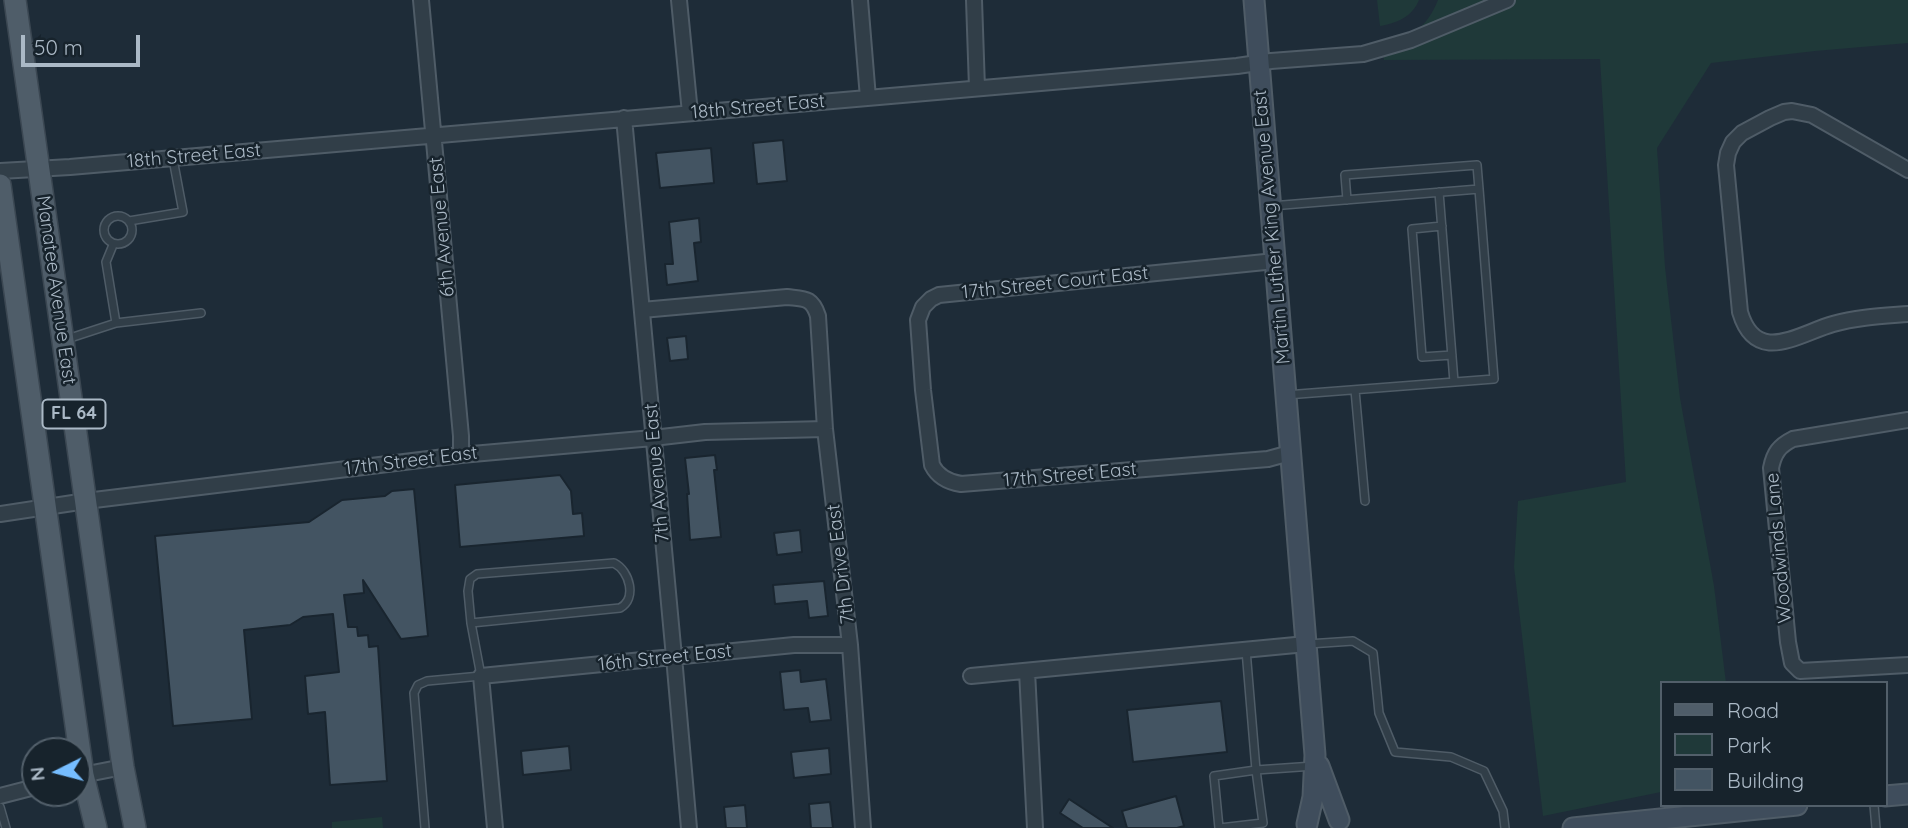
<!DOCTYPE html>
<html>
<head>
<meta charset="utf-8">
<style>
	body { margin:0 }
	#map { position:relative; width:1908px; height:828px; overflow:hidden; background:#1e2c38; font-family:Quicksand,sans-serif }
	canvas { display:block }
	.legend { position:absolute; left:1660px; top:681px; width:228px; height:126px; box-sizing:border-box; background:#17232c; border:2px solid #525f6a; margin:0; padding:9px 12px; list-style:none; font-size:21px; color:#abb9c6 }
	.legend li { display:flex; align-items:center; gap:14px; height:35px }
	.legend b { width:35px; border:2px solid #525f6a }
	.north { position:absolute; left:21px; top:737px; width:70px; height:70px; box-sizing:border-box; background:#17232c; border:2px solid #525f6a; border-radius:50%; rotate:264deg; font-size:19px; font-weight:700; line-height:28px; text-align:center; color:#abb9c6 }
	.north::after { content:''; display:block; margin:auto; width:24px; height:32px; background:#76bdff; clip-path:polygon(50% 0,100% 100%,50% 72%,0 100%) }
	.scale { position:absolute; left:21px; top:35px; width:119px; height:32px; box-sizing:border-box; border:4px solid #abb9c6; border-top:0; padding-left:9px; font-size:21px; line-height:24px; white-space:nowrap; color:#abb9c6; -webkit-text-stroke:5px #17232c; paint-order:stroke }
</style>
</head>
<body>
<div id="map">
<canvas width="1908" height="828"></canvas>
<ul class="legend">
<li><b style="height:9px;background:#4f5d69"></b>Road</li>
<li><b style="height:19px;background:#1f3939"></b>Park</li>
<li><b style="height:19px;background:#435462"></b>Building</li>
</ul>
<div class="north">N</div>
<div class="scale">50 m</div>
</div>
<script>
const context = document.querySelector('canvas').getContext('2d');
context.lineJoin = 'round';
function fillPath(path, color) { context.fillStyle = color; context.fill(path, 'evenodd'); }
function stroke(path, color, width, dash) { context.strokeStyle = color; context.lineWidth = width; context.lineCap = dash ? 'butt' : 'round'; context.setLineDash(dash || []); context.stroke(path); }
function drawText(font, color, halo, rows, align = 'center') {
  context.font = font + ' Quicksand,sans-serif'; context.lineWidth = 5; context.setLineDash([]); context.textBaseline = 'middle'; context.strokeStyle = halo; context.fillStyle = color; for (const [text, x, y, turn = 0] of rows) {
    context.save(); context.translate(x, y); context.rotate((+turn || 0) * Math.PI / 180); context.textAlign = isNaN(turn) ? turn : align; if (halo) context.strokeText(text, 0, 0); context.fillText(text, 0, 0); context.restore();
  }
}
const green = new Path2D(`
	M1377 0H1419C1412 17 1397 23 1380 26Z
	M1438 0H1908V43L1815 51 1711 63 1657 148 1665 267 1680 398 1714 586 1726 683H1661V792L1543 816 1514 567 1518 501 1626 482 1600 59 1384 60 1382 43C1412 37 1426 29 1438 0Z
	M382 817 383 828H332V822Z`);
const building = new Path2D(`
	M783 140 787 181 757 184 753 143Z
	M711 148 714 183 660 188 656 153Z
	M699 218 701 242 694 243 698 281 667 285 665 264H673L669 222Z
	M686 336 688 359 670 361 667 338Z
	M715 455 717 470H714L721 537 690 540 687 494H689L685 458Z
	M560 475 571 491 573 514 582 513 584 536 460 547 455 485Z
	M414 489 428 636 401 639 363 580 364 593 344 595 348 627H357L358 636 368 635 369 647 378 646 387 781 330 785 325 712 308 714 305 676 339 672 333 614 303 617 290 625 244 630 252 719 173 726 155 536 309 522 342 500 385 496 392 491Z
	M800 530 802 552 777 555 774 533Z
	M824 581 828 616 809 618 807 601 775 604 773 585Z
	M800 670 801 682 826 679 831 720 810 722 808 708 784 710 780 672Z
	M1221 701 1227 752 1133 762 1127 710Z
	M569 746 571 770 523 775 521 751Z
	M829 748 831 774 794 778 791 752Z
	M1176 796 1184 826 1177 828H1127L1122 811Z
	M1069 799 1113 828H1083L1060 813Z
	M830 802 833 828H811L809 804Z
	M745 805 747 828H726L724 807Z`);
const lane = new Path2D(`
	M1439 192 1454 382
	M1347 200 1345 175 1477 165 1479 189
	M1271 206 1479 189 1494 379 1286 395
	M104 230a14 14 0 1 1 28 0a14 14 0 1 1-28 0Z
	M129 221 183 212 173 159
	M1442 226 1412 229 1422 357 1452 355
	M116 323 201 313
	M64 340 116 323 106 262 113 245
	M1355 390 1365 501
	M1308 644 1353 641 1373 653 1379 713 1395 752 1451 757 1484 771 1503 811 1505 828
	M1246 650 1256 770 1314 766
	M1874 805 1876 828
	M0 807 6 828
	M425 828 414 693 418 685 427 681 481 676 471 623 468 591 470 579 477 574 614 563C630 571 637 599 620 608L471 623
	M1219 828 1214 776 1256 770 1263 823 1220 828`);
const street = new Path2D(`
	M421 0 461 436V455
	M679 0 690 113
	M860 0 868 98
	M974 0 977 88
	M624 118 674 657 689 828
	M1908 170 1812 115 1792 111 1784 112 1770 118 1742 133 1733 142 1728 153 1726 165 1740 312C1756 366 1798 334 1833 324 1858 317 1883 316 1908 314
	M0 171 70 167 1237 66 1271 61 1363 54 1411 40 1507 0
	M1275 261 939 295 931 299 923 307 918 320 923 390 932 465C938 477 948 482 961 484L1268 459 1290 453
	M642 310 787 297C804 299 812 297 818 316L825 429 850 645 863 828
	M1908 420 1793 439C1779 446 1774 453 1771 468L1788 642 1792 663 1800 671 1908 665
	M0 514 86 501 461 455 653 438 705 432 825 429
	M1027 671 1035 828
	M971 676 1306 644
	M77 776 123 767
	M0 796 35 787
	M495 828 481 676 794 645H850`);
const secondary = new Path2D(`
	M1254 0 1315 755 1313 797 1307 824
	M1319 766 1339 820
	M1885 796 1908 794
	M1573 828 1797 805`);
const primary = new Path2D(`
	M15 0 123 767 135 828
	M0 185 83 775 96 828`);
const shields = [
	[74,414,63]
];
const shieldNames = [
	["FL 64",74,414]
];
const streetNames = [
	["18th Street East",758,107,-5],
	["18th Street East",194,156,-5],
	["6th Avenue East",442,227,-95],
	["Martin Luther King Avenue East",1272,227,-95],
	["17th Street Court East",1055,283,-6],
	["Manatee Avenue East",56,290,82],
	["17th Street East",411,461,-7],
	["7th Avenue East",657,473,-95],
	["17th Street East",1070,475,-5],
	["Woodwinds Lane",1779,548,-95],
	["7th Drive East",841,564,-97],
	["16th Street East",665,658,-6]
];
fillPath(green, '#1f3939');
fillPath(building, '#435462');
stroke(building, '#19252f', 2);
stroke(lane, '#4f5c67', 10);
stroke(street, '#4f5c67', 18);
stroke(secondary, '#4f5c67', 23);
stroke(primary, '#3b4752', 24);
stroke(lane, '#313e48', 7);
stroke(street, '#313e48', 14);
stroke(secondary, '#3f4d5c', 19);
stroke(primary, '#4f5d69', 21);
for (const [x, y, w] of shields) { const box = new Path2D(); box.roundRect(x - w / 2, y - 14.5, w, 29, 5); context.fillStyle = '#17232c'; context.fill(box); stroke(box, '#abb9c6', 2); }
drawText('bold 18px', '#abb9c6', null, shieldNames);
drawText('19px', '#abb9c6', '#17232c', streetNames);
</script>
</body>
</html>
